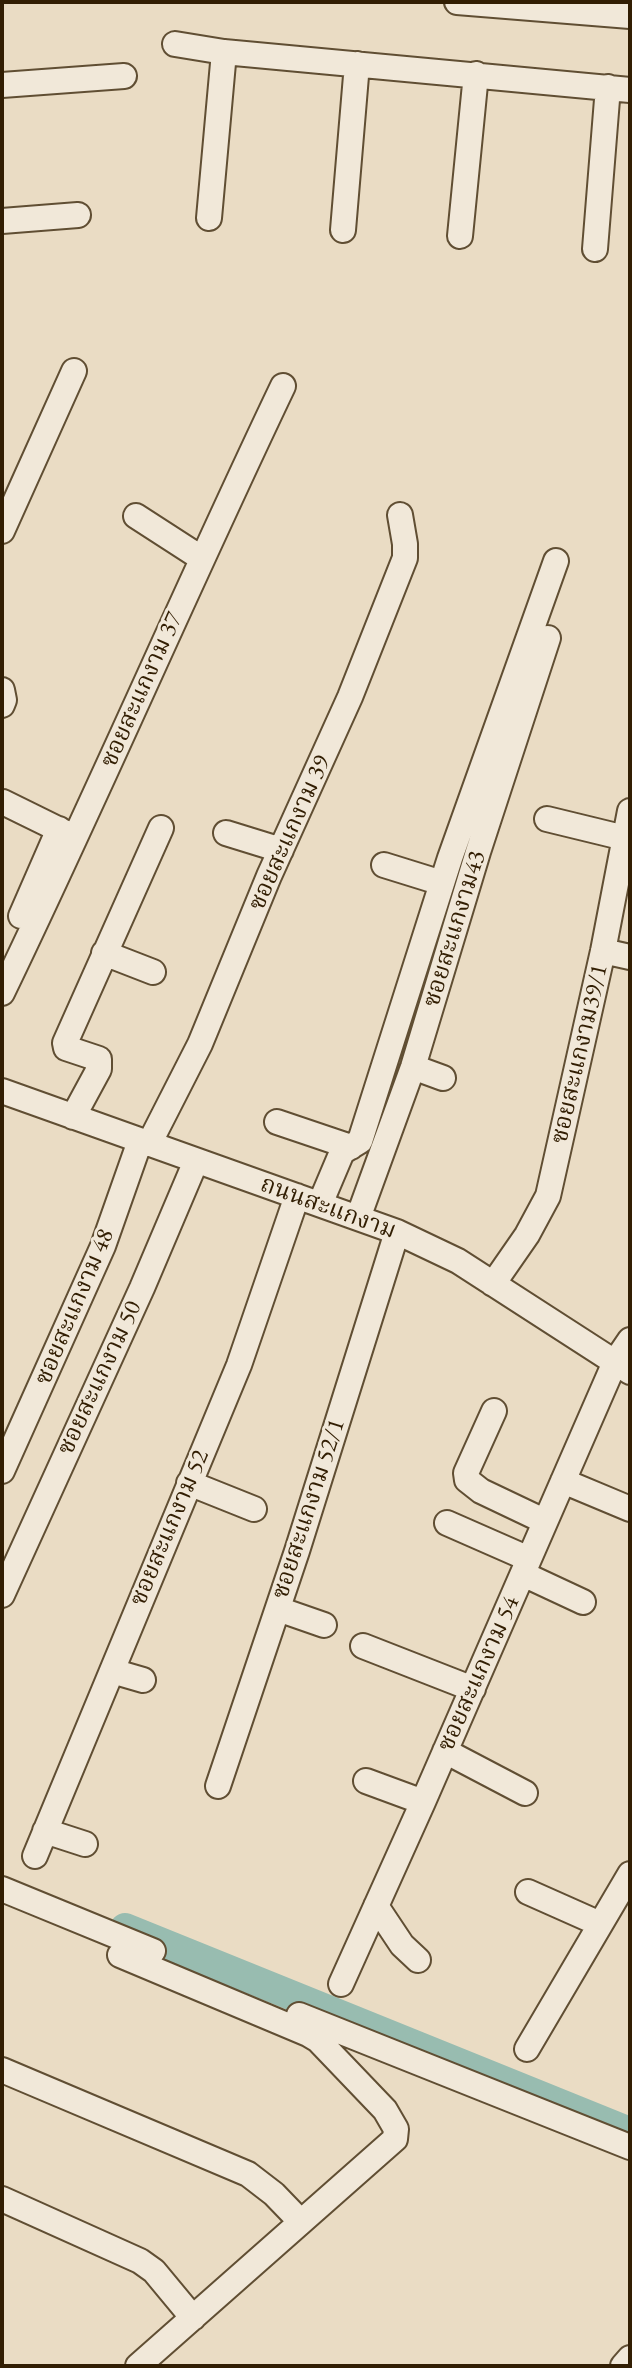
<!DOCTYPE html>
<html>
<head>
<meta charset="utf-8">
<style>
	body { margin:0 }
	#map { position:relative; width:632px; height:2368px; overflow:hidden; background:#eadcc4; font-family:"EB Garamond",serif }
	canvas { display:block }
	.frame { position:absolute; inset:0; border:4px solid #321e03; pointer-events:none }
</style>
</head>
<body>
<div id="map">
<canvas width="632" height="2368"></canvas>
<div class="frame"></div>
</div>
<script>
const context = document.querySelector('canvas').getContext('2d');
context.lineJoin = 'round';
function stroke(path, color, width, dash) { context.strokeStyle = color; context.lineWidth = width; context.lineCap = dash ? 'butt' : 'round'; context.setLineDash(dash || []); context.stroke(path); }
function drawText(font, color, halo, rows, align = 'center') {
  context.font = font + ' "EB Garamond","Noto Serif Thai",serif'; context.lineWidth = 6; context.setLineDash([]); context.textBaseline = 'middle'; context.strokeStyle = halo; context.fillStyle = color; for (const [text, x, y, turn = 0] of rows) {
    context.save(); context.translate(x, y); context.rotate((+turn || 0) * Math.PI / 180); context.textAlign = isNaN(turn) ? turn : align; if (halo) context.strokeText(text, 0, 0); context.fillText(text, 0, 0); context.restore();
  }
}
const river = new Path2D(`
	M125 1928 630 2132`);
const minor = new Path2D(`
	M457 2 630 16
	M175 44 224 52 630 90
	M2 85 124 76
	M209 218 224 52
	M2 221 78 215
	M343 230 357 64
	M460 236 476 74
	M595 249 608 87
	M136 516 201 558
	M2 531 74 371
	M2 690 4 700 2 705
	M3 802 72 836
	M547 819 625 838
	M226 833 281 850
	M384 865 442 883
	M21 916 59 829
	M603 951 630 957
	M104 953 153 972
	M2 993C99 792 187 587 283 386
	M413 1067 443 1078
	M2 1091 397 1232 458 1261 630 1372
	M73 1117 99 1069V1059L66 1048 65 1043 161 828
	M277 1122 351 1147
	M149 1144 200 1044 269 876 350 697 405 558V544L400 515
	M320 1204 342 1152 360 1141 450 858 556 561
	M358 1218 413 1067 478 852 548 638
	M493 1284 527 1235 548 1196 603 951 630 811
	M494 1411 466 1473 467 1480 481 1491 544 1521
	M2 1471 103 1246 140 1141
	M563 1481 630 1509
	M189 1483 254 1509
	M447 1523 529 1559
	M523 1574 583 1602
	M2 1595 142 1288 196 1161
	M278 1609 324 1625
	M363 1646 473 1689
	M112 1671 143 1680
	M445 1751 525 1793
	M366 1781 423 1802
	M218 1786 297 1551 397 1232
	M45 1831 85 1844
	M35 1856 239 1365 297 1196
	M2 1889 153 1951
	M528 1892 600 1924
	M376 1906 402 1945 418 1960
	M120 1955 308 2034 318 2040 385 2110 396 2129 395 2139 138 2366
	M341 1984 423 1802 615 1362 630 1340
	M299 2015 630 2147
	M527 2049 630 1874
	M2 2070 248 2174 274 2194 301 2222
	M2 2199 140 2261 154 2271 193 2318
	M623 2366 630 2358`);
const streetNames = [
	["ซอยสะแกงาม 37",142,690,-66],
	["ซอยสะแกงาม 39",290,833,-66],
	["ซอยสะแกงาม43",455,929,-73],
	["ซอยสะแกงาม39/1",580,1054,-77],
	["ถนนสะแกงาม",328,1208,20],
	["ซอยสะแกงาม 48",75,1307,-67],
	["ซอยสะแกงาม 50",100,1378,-65],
	["ซอยสะแกงาม 52/1",309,1509,-72],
	["ซอยสะแกงาม 52",170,1528,-67],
	["ซอยสะแกงาม 54",479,1674,-66]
];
stroke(river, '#98bcb0', 30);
stroke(minor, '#604e33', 28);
stroke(minor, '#f1e8d9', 24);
drawText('24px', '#321e03', '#f1e8d9', streetNames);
</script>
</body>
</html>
